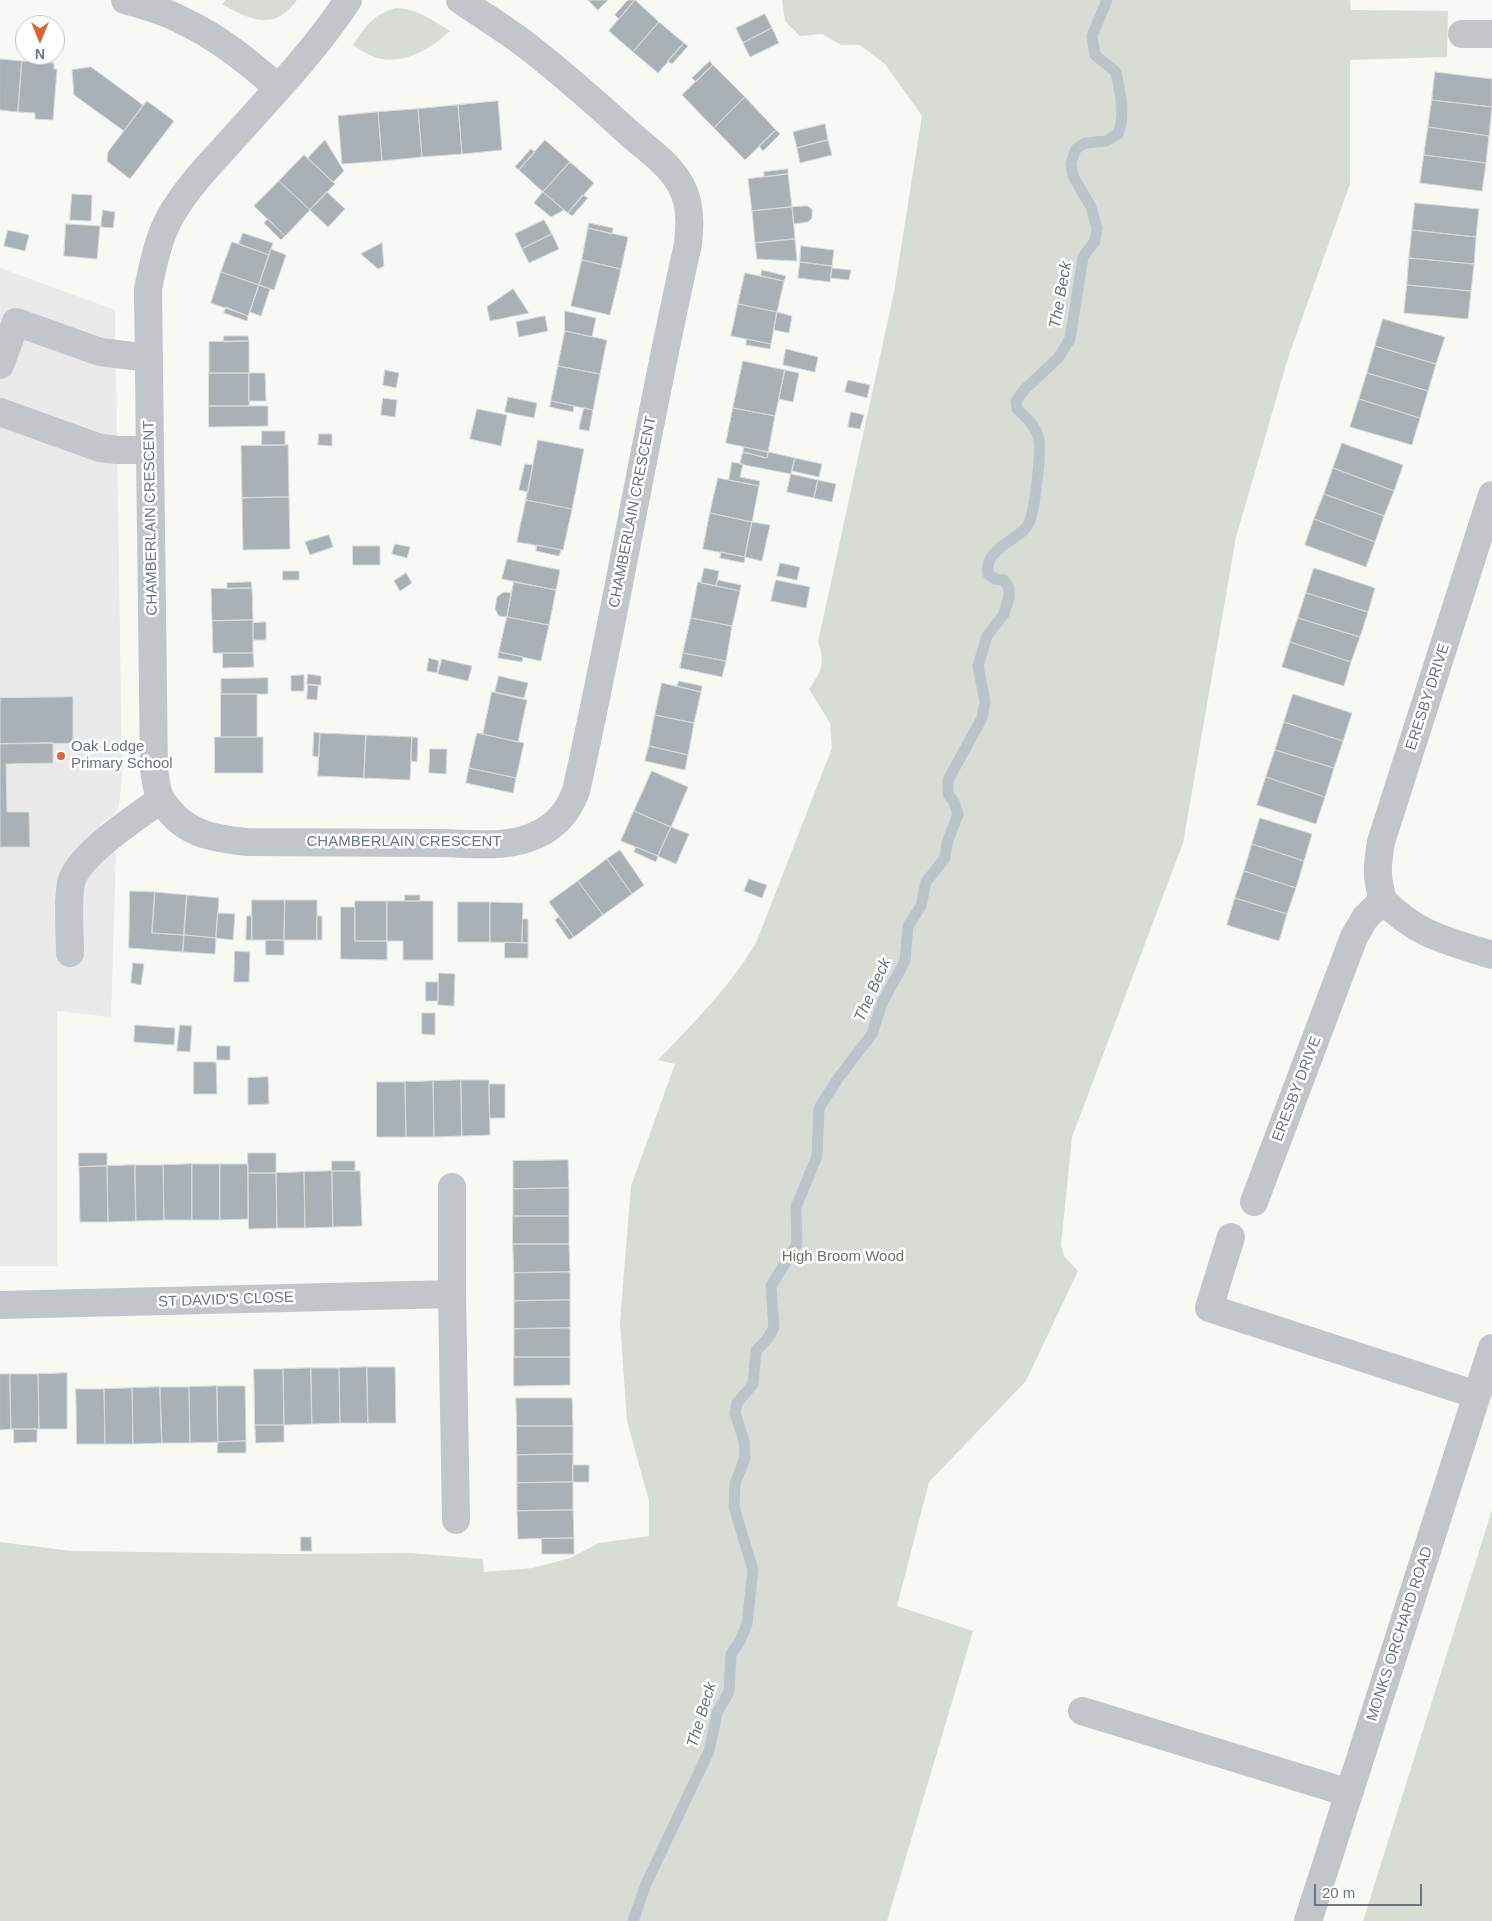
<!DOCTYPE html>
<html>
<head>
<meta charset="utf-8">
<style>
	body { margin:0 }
	#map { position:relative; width:1492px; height:1921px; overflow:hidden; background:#f8f8f5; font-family:Helvetica,sans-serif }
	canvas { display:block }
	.north { position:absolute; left:15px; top:15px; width:50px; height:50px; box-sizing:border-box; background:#fff; border:1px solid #c3c8ce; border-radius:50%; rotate:180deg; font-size:14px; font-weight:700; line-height:20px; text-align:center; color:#697685 }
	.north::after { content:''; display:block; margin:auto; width:18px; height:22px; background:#d96634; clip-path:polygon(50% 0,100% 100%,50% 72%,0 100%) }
	.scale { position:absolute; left:1314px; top:1884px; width:108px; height:22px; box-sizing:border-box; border:2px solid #697685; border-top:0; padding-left:6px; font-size:15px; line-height:18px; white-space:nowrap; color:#697685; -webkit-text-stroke:4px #fff; paint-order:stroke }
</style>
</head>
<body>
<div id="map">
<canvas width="1492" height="1921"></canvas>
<div class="north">N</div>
<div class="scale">20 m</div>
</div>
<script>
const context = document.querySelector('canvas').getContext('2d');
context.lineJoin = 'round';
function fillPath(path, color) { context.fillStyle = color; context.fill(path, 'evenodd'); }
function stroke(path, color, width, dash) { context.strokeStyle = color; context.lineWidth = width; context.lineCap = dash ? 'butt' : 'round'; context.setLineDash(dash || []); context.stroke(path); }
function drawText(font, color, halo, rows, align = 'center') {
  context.font = font + ' Helvetica,sans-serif'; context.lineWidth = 5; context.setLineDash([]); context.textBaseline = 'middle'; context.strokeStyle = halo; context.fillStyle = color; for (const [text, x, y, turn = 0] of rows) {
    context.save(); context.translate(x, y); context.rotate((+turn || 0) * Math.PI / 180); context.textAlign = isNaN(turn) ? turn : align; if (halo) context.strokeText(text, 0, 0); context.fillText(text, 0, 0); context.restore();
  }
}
const built = new Path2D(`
	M0 268 115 310 122 774 119 806 112 816 100 825 116 855 111 1017 57 1011V1266H0Z`);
const green = new Path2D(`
	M226 0H297C275 32 250 20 222 4Z
	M782 0H1350L1351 10 1448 11 1447 57 1350 60V184L1289 355 1236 537 1183 843 1072 1137 1061 1245 1064 1256 1078 1271 1026 1381 929 1482 897 1606 973 1631 887 1921H0V1542L72 1551 286 1554 410 1553 483 1559 484 1572 533 1568 570 1558 599 1543 649 1536V1501L627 1421 620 1322 631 1186 675 1064 658 1060C693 1024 730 986 756 943L832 748 830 723 809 689C821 672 826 662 818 642L894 292 922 116 885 64 860 45H841L822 34 800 36 785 21Z
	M396 8C418 9 432 20 450 31 429 50 403 66 374 57 367 54 359 49 353 45 367 25 372 15 396 8Z
	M1492 1510V1921H1363Z`);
const stream = new Path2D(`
	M633 1921 646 1884 709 1751 717 1713 729 1692 731 1654 740 1641 747 1624 753 1570 734 1507 735 1484 745 1458 744 1441 735 1413 737 1403 753 1384 756 1351 768 1338 774 1327 771 1286 797 1244 796 1207 817 1156 819 1108 839 1077 872 1034 882 1003 905 961 908 926 921 906 926 882 945 858 947 843 958 814 954 802 948 794V780L982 718 985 702 978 666 987 636 1004 614 1009 597V588L1004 580 995 579 988 574C983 548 1021 540 1029 523 1035 510 1041 453 1039 440 1036 426 1027 418 1017 409L1016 401 1025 389 1058 358 1070 339 1083 257 1095 241 1097 228 1091 207 1073 176 1071 163 1076 149 1085 143 1106 141 1118 134C1126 114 1120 93 1116 72L1095 55 1092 36 1107 0`);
const building = new Path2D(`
	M588 0H608L598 10Z
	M628 0H635L619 19 615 15Z
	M635 0 659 22 633 52 609 31Z
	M765 14 772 28 743 43 736 28Z
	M659 22 684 43 658 73 633 52Z
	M772 28 779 43 750 57 743 43Z
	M684 43 688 46 672 64 668 61Z
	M0 59 22 61 18 112 0 110Z
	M22 61 54 63V69H57L53 120 35 119V113L18 112Z
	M710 61 713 65 696 82 692 78Z
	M713 65 745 97 714 128 682 95Z
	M91 67 143 105 124 131 74 95 72 70Z
	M1435 72 1492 79V107L1432 100Z
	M745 97 776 130 745 160 714 128Z
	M1432 100 1492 107 1489 136 1428 127Z
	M147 101 174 121 130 179 107 161 108 152Z
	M498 101 502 150 462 154 458 105Z
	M458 105 462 154 422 157 418 109Z
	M418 109 422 157 382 161 378 112Z
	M378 112 382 161 342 164 338 116Z
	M825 124 828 140 797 148 793 132Z
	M1428 127 1489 136 1486 163 1424 155Z
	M776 130 780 134 763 151 759 146Z
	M325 140 344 171 333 182 308 158Z
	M545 140 570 162 543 192 519 170Z
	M828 140 832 155 800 163 797 148Z
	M531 149 535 152 519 170 515 167Z
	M304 155 335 184 310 210 279 181Z
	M1424 155 1486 163 1482 191 1420 183Z
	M570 162 594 183 568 213 543 192Z
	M788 169V174L764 177V172Z
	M788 174 792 207 752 211 748 179Z
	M279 181 310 210 285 236 254 206Z
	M327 192 345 209 328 227 310 210Z
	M543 192 564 210 551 217 534 203Z
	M72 194 92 195 91 221 70 220Z
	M583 195 588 198 572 216 568 213Z
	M1415 203 1479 209 1476 237 1412 230Z
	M807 206 812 209V218L808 222 794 224 792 207Z
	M792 207 795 239 755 243 752 211Z
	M103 210 115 212 113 228 101 227Z
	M268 219 285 236 281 240 264 223Z
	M544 220 552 234 522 249 515 234Z
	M589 223 613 228 612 234 588 228Z
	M66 224 100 226 97 259 64 256Z
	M588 228 628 237 621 269 582 260Z
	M8 230 29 235 25 251 4 246Z
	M1412 230 1476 237 1474 264 1409 258Z
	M243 233 273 243 269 255 239 244Z
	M552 234 559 249 529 263 522 249Z
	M795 239 797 261 757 259 755 243Z
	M232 242 269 255 259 285 221 272Z
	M382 243 384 266 378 269 361 254Z
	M801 246 834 250 832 266 800 262Z
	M271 249 286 255 274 290 259 285Z
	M1409 258 1474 264 1471 291 1407 285Z
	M582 260 621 269 610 315 571 306Z
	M800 262 832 266 830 282 798 278Z
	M832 268 851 270 849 280 831 278Z
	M762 270 786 276 784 281 761 276Z
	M221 272 259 285 248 316 211 303Z
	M745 273 784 281 777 312 738 304Z
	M259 285 270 289 261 316 250 312Z
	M1407 285 1471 291 1468 319 1404 313Z
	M513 289 529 313 490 321 487 307Z
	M738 304 777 312 771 344 731 336Z
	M226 307 248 316 247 321 224 313Z
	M565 311 596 318 592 337 565 331Z
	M777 312 792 316 789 333 774 330Z
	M545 316 548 331 519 337 516 322Z
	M1383 319 1445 337 1436 364 1375 346Z
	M565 331 607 340 600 374 558 366Z
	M224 336H248L249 341 224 342Z
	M747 339 771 344 770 349 746 345Z
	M249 341V373H209V342Z
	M1375 346 1436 364 1428 391 1367 373Z
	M786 349 818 357 815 372 783 365Z
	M743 361 785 370 775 416 733 408Z
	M558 366 600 374 593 410 551 401Z
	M385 370 399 373 396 388 383 385Z
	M785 370 799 373 793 402 779 399Z
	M209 373H249V406H209Z
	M249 373H265L266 401H249Z
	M1367 373 1428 391 1420 418 1359 399Z
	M848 380 870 385 867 398 845 392Z
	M508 397 537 403 534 418 505 412Z
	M383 398 397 400 395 417 381 415Z
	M1359 399 1420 418 1412 445 1350 427Z
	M551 401 574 406 573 412 550 407Z
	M209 406H268V426L209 427Z
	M584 408 593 410 589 431 579 429Z
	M733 408 775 416 768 452 726 443Z
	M477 409 507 415 501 446 470 439Z
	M851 412 864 415 860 429 848 427Z
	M262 431H285V445H262Z
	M319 434H332V446L318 445Z
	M538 440 584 449 572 509 526 500Z
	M1342 443 1403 465 1394 491 1333 468Z
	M288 445 289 497 242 498 241 446Z
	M744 447 768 452 767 458 743 452Z
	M743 452 767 458 768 452 795 458 791 474 740 464Z
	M795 458 822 464 819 477 792 471Z
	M732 462 743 464 740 477 760 481 759 486 729 480Z
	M525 464 533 465 528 492 519 490Z
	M1333 468 1394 491 1384 516 1324 494Z
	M791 474 818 480 814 498 787 492Z
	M718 478 759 486 752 522 710 513Z
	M818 480 836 484 832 502 814 498Z
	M1324 494 1384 516 1375 542 1314 519Z
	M289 497 290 549 243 550 242 498Z
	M526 500 572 509 563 550 517 542Z
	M710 513 752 522 745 557 703 549Z
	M1314 519 1375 542 1366 567 1305 545Z
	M752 522 770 525 762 561 745 557Z
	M329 535 333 547 310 555 305 542Z
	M395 544 410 547 407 558 392 554Z
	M537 545 561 550 559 556 536 551Z
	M353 546H380V565H353Z
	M721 552 745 557 744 563 720 558Z
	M507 559 560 570 556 590 502 579Z
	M780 563 800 567 797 580 777 576Z
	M704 568 719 571 716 586 701 583Z
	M1314 568 1375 588 1368 612 1306 593Z
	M283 571H299V580H283Z
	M406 573 412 583 400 591 394 581Z
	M718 580 741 585 740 591 716 586Z
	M776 580 810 587 806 608 771 601Z
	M251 582 252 588 227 589V583Z
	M514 582 556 590 549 625 507 617Z
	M698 582 740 591 732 626 691 618Z
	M252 588 253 620 212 621 211 589Z
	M504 592 511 593 507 617 499 616 495 609 497 597Z
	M1306 593 1368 612 1360 637 1298 618Z
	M507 617 549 625 541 661 499 652Z
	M691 618 732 626 726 661 683 653Z
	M1298 618 1360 637 1351 662 1290 642Z
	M253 620V653H213L212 621Z
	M266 622V640H253V623Z
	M1290 642 1351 662 1344 686 1282 667Z
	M499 652 523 657 522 662 498 658Z
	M223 653H253L254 667 223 668Z
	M683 653 726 661 722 677 680 668Z
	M429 658 439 661 437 673 427 671Z
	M442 659 472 666 468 681 438 674Z
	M308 674 321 676V685L307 684Z
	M304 675V691H291V676Z
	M499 676 528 683 524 698 495 692Z
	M268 678V694H221V679Z
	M679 681 702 686 701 692 677 686Z
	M662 683 701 692 694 723 655 715Z
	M308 685 318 686 317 700 307 699Z
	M492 692 527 700 518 742 483 734Z
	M221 694H257V737H221Z
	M1293 694 1352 713 1343 741 1284 722Z
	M73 697V743L0 744V698Z
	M655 715 694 723 688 755 649 746Z
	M1284 722 1343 741 1334 768 1275 750Z
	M314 732 320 733 319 757 313 756Z
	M320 733 366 735 364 778 318 776Z
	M477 733 524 743 516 778 469 768Z
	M366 735 412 737 410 780 364 778Z
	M215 737H263V773H215Z
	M412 737 418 738 417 762 411 761Z
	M53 743V763L6 764 7 812H29L30 847H0V744Z
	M649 746 688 755 685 770 645 761Z
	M430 749H447L446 774 429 773Z
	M1275 750 1334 768 1325 797 1266 777Z
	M469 768 516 778 513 793 466 783Z
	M652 771 688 787 671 827 634 811Z
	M1266 777 1325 797 1316 824 1257 805Z
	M634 811 671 827 658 856 621 841Z
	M1260 818 1312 834 1304 861 1252 844Z
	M671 827 689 834 676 864 658 856Z
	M1252 844 1304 861 1296 888 1244 871Z
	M636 847 658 856 656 862 634 852Z
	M620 850 644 885 632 894 607 859Z
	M607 859 632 894 603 915 578 881Z
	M1244 871 1296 888 1287 914 1235 898Z
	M749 879 767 885 762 898 744 891Z
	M578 881 603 915 574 937 549 902Z
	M130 891 155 892 152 933 184 935 183 952 129 948Z
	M155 892 187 895 184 935 152 933Z
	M187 895 219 898 216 938 184 935Z
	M405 895H420V901H405Z
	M1235 898 1287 914 1279 941 1227 925Z
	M252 900H285L284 940H252Z
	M285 900H317V940H284Z
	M355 901H387V941H355Z
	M387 901H433V960H403V941H387Z
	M458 902H490V942H458Z
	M490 902 523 903 522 943 490 942Z
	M341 907H355V941H387V960L341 959Z
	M218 913 235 914 233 940 216 938Z
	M247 916H252V940H246Z
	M317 916H322V940H317Z
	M559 917 574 937 569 940 555 920Z
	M523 919H528V943H522Z
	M184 935 216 938 215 954 183 952Z
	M266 940H284V955H266Z
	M505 942 528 943V958H505Z
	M235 951 250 952 249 982H234Z
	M133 963 144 964 141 985 131 983Z
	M439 973 455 974 454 1006 438 1005Z
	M426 982H438V1001H426Z
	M422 1013H435V1035L422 1034Z
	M135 1025 175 1028 174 1045 134 1042Z
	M180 1025 192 1026 190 1052 177 1051Z
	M217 1046H230V1060H217Z
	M194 1062H216L217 1094H194Z
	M268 1077 269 1104 248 1105V1078Z
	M461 1080 462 1136 434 1137 433 1081Z
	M461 1080H489L490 1135 462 1136Z
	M433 1081 434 1137H406L405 1082Z
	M377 1082H405L406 1137H377Z
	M489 1084H505V1118H490Z
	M79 1153H107V1166L79 1167Z
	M248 1153H276V1173H248Z
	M568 1160 569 1188 513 1189V1161Z
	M332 1161H355V1171H332Z
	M192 1164V1220H164L163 1165Z
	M192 1164H220V1220H192Z
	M220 1164H248V1219L220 1220Z
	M135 1165H163L164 1220 136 1221Z
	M135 1165 136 1221 108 1222 107 1166Z
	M107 1166 108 1222H80L79 1167Z
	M332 1171H360L362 1226 333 1227Z
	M332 1171 333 1227 305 1228 304 1172Z
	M304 1172 305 1228H277L276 1173Z
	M248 1173H276L277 1228 249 1229Z
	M569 1188V1216H513V1189Z
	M513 1216H569V1244H513Z
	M513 1244H569L570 1272 514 1273Z
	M570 1272V1300L514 1301V1273Z
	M570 1300V1328L514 1329V1301Z
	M570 1328V1357H514V1329Z
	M514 1357H570V1385L514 1386Z
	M367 1367H395L396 1423H368Z
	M367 1367 368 1423H340L339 1368Z
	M311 1368H339L340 1423 312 1424Z
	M311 1368 312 1424 284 1425 283 1369Z
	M254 1369H283L284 1425H255Z
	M67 1373V1429H39L38 1374Z
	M0 1374H10L11 1429 0 1430Z
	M10 1374H38L39 1429H11Z
	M217 1386H245L246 1441 218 1442Z
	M217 1386 218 1442 190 1443 189 1387Z
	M160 1387H189L190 1443H162Z
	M160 1387 162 1443 133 1444 132 1388Z
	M132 1388 133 1444H105L104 1389Z
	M76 1389H104L105 1444H77Z
	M516 1398H572L573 1426H517Z
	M255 1425H284V1442L256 1443Z
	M517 1426H573V1454L517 1455Z
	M14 1429H37V1442L14 1443Z
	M246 1441V1453H217L218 1442Z
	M573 1454V1482L517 1483V1455Z
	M573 1465H589V1482H573Z
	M573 1482V1510L517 1511V1483Z
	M573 1510 574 1538 518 1539 517 1511Z
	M301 1537H311L312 1551H301Z
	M542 1538H574V1554H542Z`);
const minor = new Path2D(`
	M125 0C145 6 165 11 183 21 218 37 249 62 278 88
	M348 0C315 51 269 98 229 143 207 167 186 189 170 217 158 239 153 265 148 289L154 770C156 779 156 789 160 797 162 802 166 806 169 810 188 835 218 839 247 842 311 842 375 843 438 843 467 843 498 848 526 839 551 831 568 814 576 791 617 609 647 426 688 244 690 227 691 208 684 192 674 167 649 151 630 134 596 103 562 73 526 45 505 29 482 15 460 0
	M1462 34H1492
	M0 365 16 322 100 352 149 358
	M0 412 100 448 117 450H150
	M1383 900C1416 935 1448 941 1492 955
	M70 953C70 932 67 904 71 883 77 855 137 817 160 800
	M452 1187V1294
	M1254 1202 1354 937 1365 918 1383 900C1376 877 1377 866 1381 842L1492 495
	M1231 1237 1209 1308 1477 1395
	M0 1305 452 1294 456 1520
	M1082 1711 1349 1793
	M1308 1921 1492 1348`);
const markers = [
	[61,756,5,"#d96634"]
];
const streetNames = [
	["CHAMBERLAIN CRESCENT",633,512,-79],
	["CHAMBERLAIN CRESCENT",151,518,-91],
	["ERESBY DRIVE",1428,697,-72],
	["CHAMBERLAIN CRESCENT",404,842],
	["ERESBY DRIVE",1297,1089,-69],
	["ST DAVID'S CLOSE",226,1300,-2],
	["MONKS ORCHARD ROAD",1400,1634,-72]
];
const poiNames = [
	["Oak Lodge",71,747],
	["Primary School",71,764]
];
const parkNames = [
	["High Broom Wood",843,1257]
];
const waterNames = [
	["The Beck",1061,295,-80],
	["The Beck",873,990,-66],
	["The Beck",702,1715,-73]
];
fillPath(built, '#e9eae9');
fillPath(green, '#d7ddd5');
stroke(stream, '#bbc4c9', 11);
fillPath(building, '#a9b0b6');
stroke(building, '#d9dad8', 1);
stroke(minor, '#c2c5c9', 28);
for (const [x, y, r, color] of markers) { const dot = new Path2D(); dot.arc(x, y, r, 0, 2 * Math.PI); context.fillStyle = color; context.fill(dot); stroke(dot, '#fff', 2); }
drawText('15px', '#697685', '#fff', streetNames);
drawText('15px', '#697685', '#fff', poiNames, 'left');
drawText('15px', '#667763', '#fff', parkNames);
drawText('italic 16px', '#647780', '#fff', waterNames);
</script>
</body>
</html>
